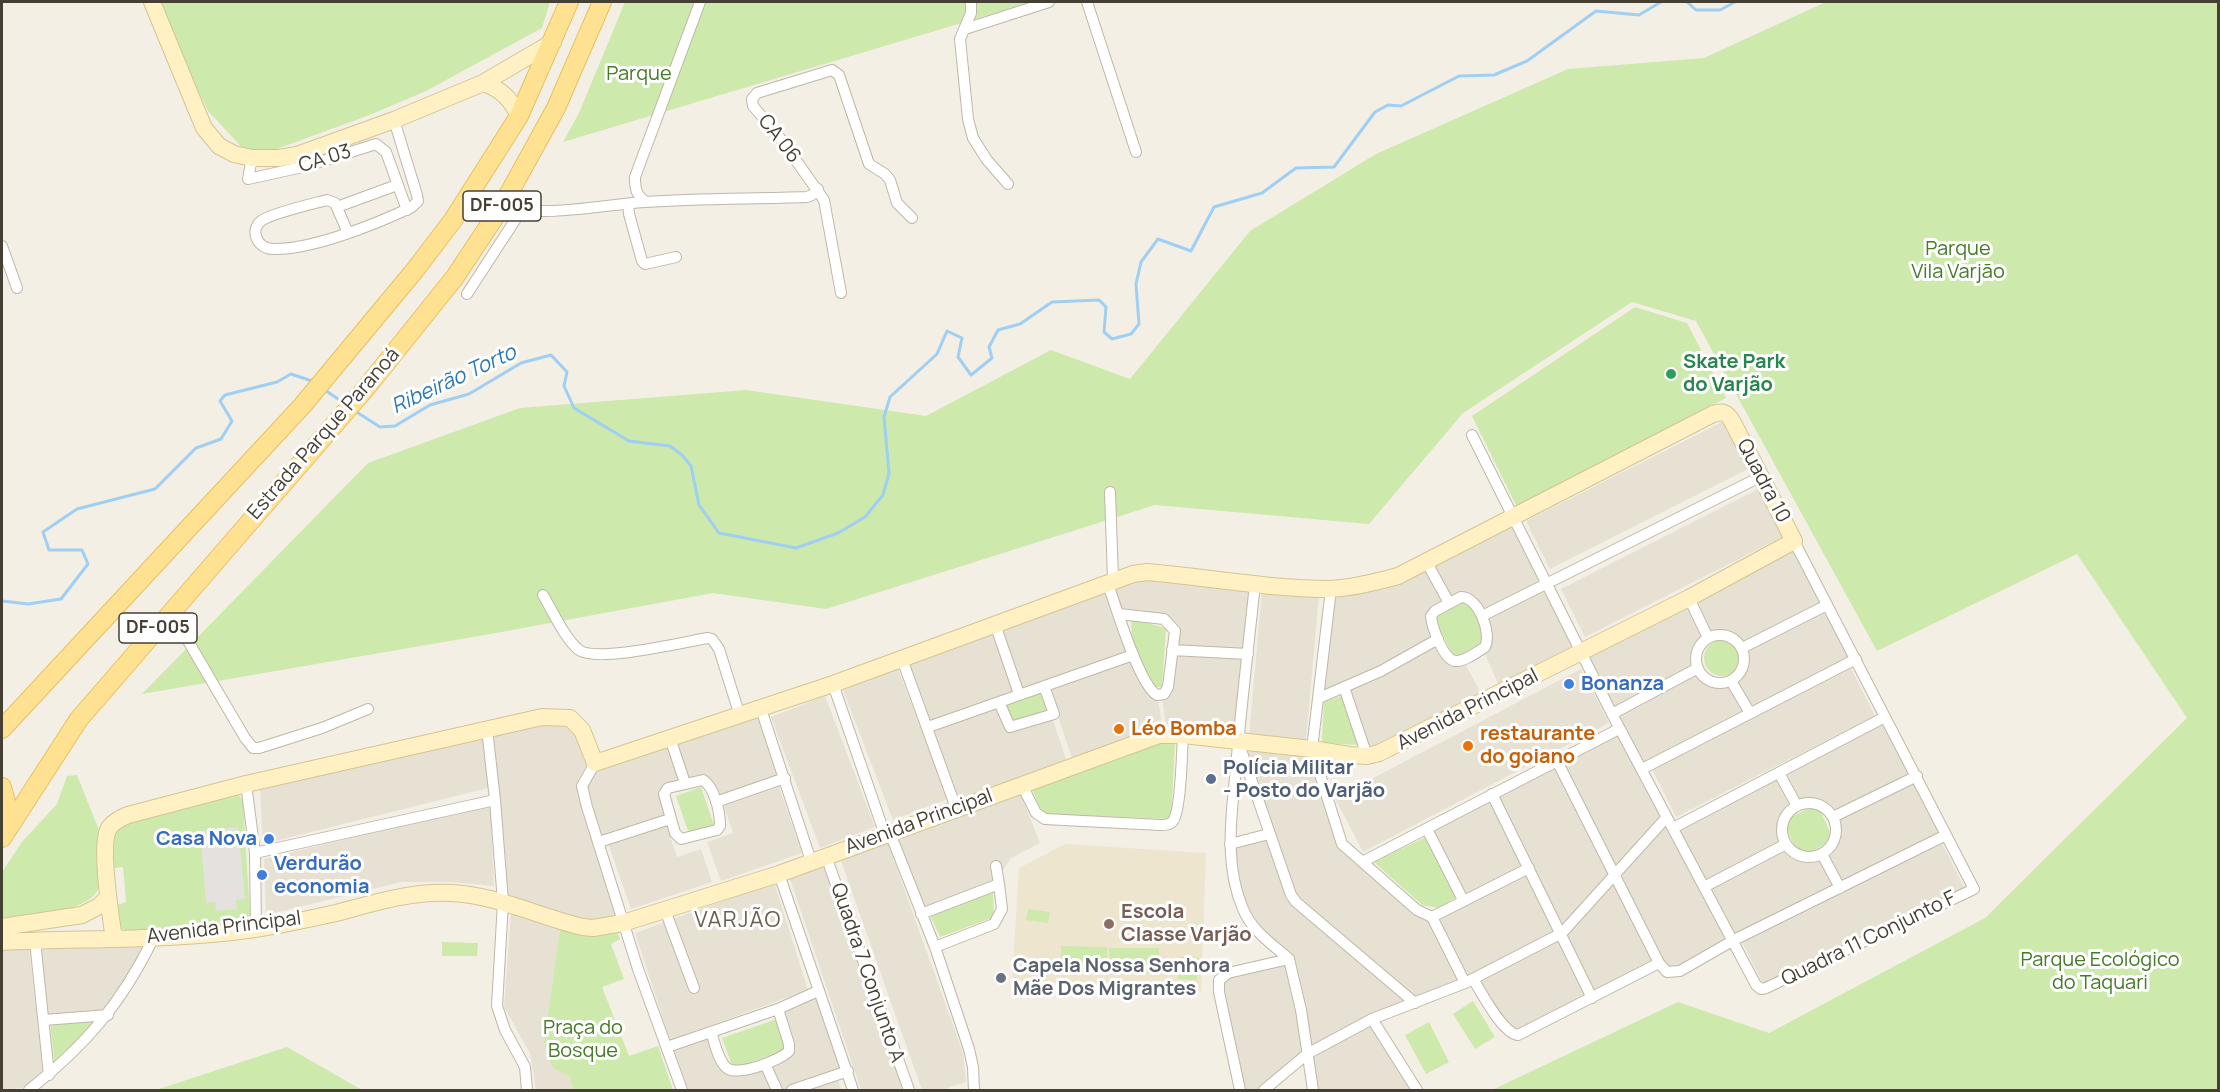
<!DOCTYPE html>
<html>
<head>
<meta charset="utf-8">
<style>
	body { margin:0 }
	#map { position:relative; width:2220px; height:1092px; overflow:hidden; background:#f3efe5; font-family:Manrope,sans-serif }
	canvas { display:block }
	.frame { position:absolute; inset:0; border:3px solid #463f34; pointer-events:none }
</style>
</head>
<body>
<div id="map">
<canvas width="2220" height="1092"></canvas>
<div class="frame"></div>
</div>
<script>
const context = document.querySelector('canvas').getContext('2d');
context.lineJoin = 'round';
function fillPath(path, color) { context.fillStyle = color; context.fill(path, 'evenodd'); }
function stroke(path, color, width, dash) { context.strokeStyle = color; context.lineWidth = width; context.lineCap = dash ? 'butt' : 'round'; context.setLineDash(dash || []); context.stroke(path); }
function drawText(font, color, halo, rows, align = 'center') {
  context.font = font + ' Manrope,sans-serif'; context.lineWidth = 6; context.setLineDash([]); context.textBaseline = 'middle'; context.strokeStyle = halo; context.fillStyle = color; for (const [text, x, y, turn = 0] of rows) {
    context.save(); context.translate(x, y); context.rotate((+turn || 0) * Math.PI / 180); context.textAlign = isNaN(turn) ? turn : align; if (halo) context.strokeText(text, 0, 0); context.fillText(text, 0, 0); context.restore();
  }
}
const residential = new Path2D(`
	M1726 420 1750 468 1550 569 1526 521Z
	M1760 488 1784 536 1585 637 1561 589Z
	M1513 521 1544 583 1483 613 1474 598 1450 599 1430 563Z
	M1793 545 1823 603 1744 644 1735 635 1722 630 1710 634 1694 600Z
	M1425 565 1445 602 1433 609 1434 637 1380 668 1323 693 1334 591Z
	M1133 577 1251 587 1244 650 1175 647V623L1121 611 1111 583Z
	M1105 585 1130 652 1021 691 999 626Z
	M1547 588 1578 650 1501 690 1484 652 1486 618Z
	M1262 591 1319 596 1306 740 1249 736Z
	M1688 602 1705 637 1697 644 1694 655 1695 667 1614 711 1586 653Z
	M1826 609 1852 658 1751 709 1736 681 1744 673 1748 659 1746 649Z
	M993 628 1016 693 930 723 906 660Z
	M1436 643 1465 663 1484 699 1369 753 1348 689Z
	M1174 653 1244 657 1236 738 1167 732 1162 698Z
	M1131 658 1158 699 1163 732 1074 764 1048 687Z
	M1851 668 1875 716 1676 817 1652 769Z
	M898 669 948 799 893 820 843 690Z
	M1581 669 1609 723 1363 852 1335 798Z
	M1696 672 1701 680 1710 685 1722 687 1729 684 1745 711 1643 765 1616 716Z
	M825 696 875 827 820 848 771 717Z
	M996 705 1052 717 1068 765 958 804 931 728Z
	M759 711 783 777 717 800 712 787 686 781 671 739Z
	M1884 720 1912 774 1834 813 1825 804 1812 800 1799 803 1784 773Z
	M551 722 568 724 578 734 588 761 576 785 617 919 592 923 507 898 493 732Z
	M486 733 488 788 263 844 260 788Z
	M1618 733 1661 817 1616 869 1561 762Z
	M668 741 682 782 668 786V817L601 838 588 797 586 780 596 766Z
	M1240 743 1311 750 1341 845 1431 919 1463 982 1415 1001 1297 901Z
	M1556 766 1611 874 1563 927 1497 795Z
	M1778 777 1793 805 1781 819 1779 833 1781 843 1705 883 1677 830Z
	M1915 780 1941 833 1842 884 1826 855 1834 848 1839 838 1840 828 1837 819Z
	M779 787 802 853 721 881 707 842 733 833 724 806Z
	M1019 790 1040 843 1011 858 995 882 923 909 895 835Z
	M1491 799 1525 866 1464 895 1432 831Z
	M490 804 494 886 450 882H401L266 915 264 859Z
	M666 824 677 857 701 849 712 882 631 909 608 843Z
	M1665 824 1728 939 1679 966 1666 968 1620 875Z
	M1267 837 1285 890 1411 1002 1309 1050 1291 958 1263 935 1245 908 1232 846Z
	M887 841 963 1053 966 1082 942 1090H922L840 858Z
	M1941 841 1965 889 1766 990 1742 942Z
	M1784 849 1801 860 1813 861 1821 858 1836 886 1735 936 1708 889Z
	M822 861 904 1090H861L789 876Z
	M1528 873 1557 931 1466 978 1437 919Z
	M1614 881 1654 961 1593 993 1567 933Z
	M774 882 808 990 670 1040 635 933Z
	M511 914 560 928 544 1042 570 1077 573 1090H536L530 1053 504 1007Z
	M1560 939 1587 996 1519 1031 1509 1027 1478 981Z
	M144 944 130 972 105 1010 48 1015 41 946Z
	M29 946 43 1072 23 1088 2 1090V948Z
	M1287 962 1305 1052 1261 1090H1242L1221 991 1224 978Z
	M816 995 844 1069 787 1090H779L769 1066 786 1058 781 1011Z
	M1371 1022 1414 1090H1316L1310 1055Z
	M710 1035 719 1063 763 1067 773 1090H685L671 1049Z
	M838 1079 841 1090H810Z`);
const education = new Path2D(`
	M1065 844 1206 853 1201 992 1012 980 1019 868Z`);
const green = new Path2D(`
	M155 2H550L542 28 426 91 367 116 252 158 208 111Z
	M625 2H1032L563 142 579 113Z
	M1826 2H2218V1090H1492L1678 1002 1769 1033 1985 918 2187 718 2077 554 1877 651 1696 321 1632 302 1463 413 1369 524 1155 505 826 609 713 593 496 633 142 694 368 463 520 408 746 390 926 416 1051 350 1130 379 1250 231 1376 154 1568 69 1704 58Z
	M1635 307 1687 323 1726 398 1517 507 1472 416Z
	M1467 600 1489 641 1455 659 1434 618Z
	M1131 619 1166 628 1162 687H1151L1132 637Z
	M1704 658a18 18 0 1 1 36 0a18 18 0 1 1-36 0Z
	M1042 693 1048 712 1012 725 1006 706Z
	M1341 696 1360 739 1358 745 1323 743 1322 738 1324 702Z
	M1156 742 1175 743 1171 819 1045 814 1039 806 1032 788Z
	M77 775 99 830C96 847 103 864 101 881 96 915 28 915 2 918V872L22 842 57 804 67 776Z
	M701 787 714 825 689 834 676 796Z
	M238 794 243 801 250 916 245 922 126 931 121 928 116 908 117 905 126 902 123 867 114 868 111 865C112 846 109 835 126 823Z
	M1810 807 1820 810 1831 834 1829 841 1810 853 1795 848 1787 830 1790 818Z
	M1426 837 1456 897 1439 908 1422 905 1374 862Z
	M993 890 994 917 940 937 930 915Z
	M1028 909 1050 912 1048 923 1026 920Z
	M560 928 616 929 620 939 611 944 624 979 602 987 629 1056 658 1046 673 1090H573L570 1077 553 1068 544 1042Z
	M442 942 478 943 477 956H442Z
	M1061 946 1107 947V973L1061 972Z
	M1109 948H1159V974H1110Z
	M1179 957 1199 958 1197 980 1178 979Z
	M1473 1001 1495 1037 1475 1049 1453 1014Z
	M101 1019 55 1066 50 1022Z
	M777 1019 787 1050 733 1068 722 1038Z
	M1429 1022 1449 1062 1426 1074 1405 1035Z
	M287 1047 362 1090H156Z`);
const parking = new Path2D(`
	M238 827 245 899 236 900 237 909 216 911 215 902 206 903 200 831Z`);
const stream = new Path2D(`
	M1687 2 1696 10H1720L1735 2
	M325 390 345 404
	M355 411 380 427 395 426 430 405 469 394 521 363 551 355 567 372 564 386 574 408 629 441 670 446 682 455 691 466 699 505 719 533 796 548 838 533 865 517 883 495 889 473 884 417 890 397 937 354 947 331 962 338 958 357 971 375 992 358 989 347 998 330 1020 324 1052 302 1099 300 1106 307 1104 332 1112 339 1131 334 1139 324 1136 284 1141 262 1158 239 1191 251 1214 207 1262 193 1296 168 1334 167 1375 112 1388 105 1401 106 1459 76 1494 75 1527 61 1596 11 1639 15 1661 2
	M2 601 28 604 61 599 88 564 82 550H49L43 532 77 509 155 489 196 448 221 439 232 421 220 401 225 395 277 382 291 374 312 381`);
const street = new Path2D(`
	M971 2V13L960 39 968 119 973 138 987 160 1008 184
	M1087 2 1136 152
	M965 29 1049 2
	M252 158 248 179 307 166 376 144 386 152 407 210
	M646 202C636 195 635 189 635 177L700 2
	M628 204 629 214 642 261 645 264 676 257
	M502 206C548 218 598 205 645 202 698 198 753 199 807 197L812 195 818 189
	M337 207 397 185
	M348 233 335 203 327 200C312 204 272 213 261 221 249 231 258 249 273 249 312 250 376 224 412 207L418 201 417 195 394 120
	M2 246 17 288
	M841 293 824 200 780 138 753 106 752 99 757 93 832 70 839 75 869 164 885 174 890 180 897 203 912 218
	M467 294 521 211
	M1472 435 1612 714 1756 985 1761 989 1766 988 1974 889 1794 541
	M1110 492 1113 579
	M1426 561 1449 603
	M1107 581C1115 604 1139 685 1157 695L1164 694 1168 687 1175 631 1164 619 1119 614
	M1255 584C1249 641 1242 699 1237 756 1233 808 1222 860 1243 909 1252 931 1272 944 1289 959
	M1331 589 1312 749 1342 844 1417 910 1432 917
	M543 595C552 610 565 639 579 650 597 663 683 642 708 638L712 639 719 649 740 716
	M1461 597C1479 597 1492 634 1485 647 1477 652 1464 662 1455 661 1443 659 1432 627 1431 616L1435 611Z
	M1689 598 1708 638
	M171 612 245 738 253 748H259L322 728 368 709
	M1482 616 1760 477
	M995 624 1019 694
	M1696 659a24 24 0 1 1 48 0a24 24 0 1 1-48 0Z
	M1742 648 1827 605
	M1172 650 1248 654
	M902 659 956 808
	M1731 681 1750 713
	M833 684 885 835
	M1344 687 1367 756
	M1319 698 1381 671 1438 639
	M999 702 1010 727 1054 714 1044 686
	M761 709 811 861
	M1612 714 1698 668
	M928 727 1133 655
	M487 729 495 800 503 902 497 1006 505 1030 525 1067 527 1090
	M670 738 685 783
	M1240 747 1291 895 1296 902 1415 1003
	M1557 761 1659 963 1667 972 1680 971 1734 940 1946 835
	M595 763 582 786 587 807 638 969 682 1090
	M1642 769 1856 659
	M1779 773 1797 806
	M703 780C715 788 720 812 720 826L717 830 681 839 675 833 664 794 668 788Z
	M246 784 255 853 256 929
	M1022 785 1036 813 1045 819 1160 825C1165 825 1170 825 1173 821 1181 811 1182 750 1183 735
	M1492 794 1592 998
	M716 802 785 778
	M1782 830a27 27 0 1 1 54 0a27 27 0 1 1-54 0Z
	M1833 817 1917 776
	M1673 828 1885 717
	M1427 829 1463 900
	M890 833 935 947 969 1049 973 1067 974 1090
	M599 842 670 819
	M1230 844 1269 834
	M255 853 495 800
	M1822 854 1840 888
	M826 856 909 1090
	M1362 862 1619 729
	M779 874 853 1090
	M1704 887 1786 844
	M665 910 694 988
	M921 914 999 884 996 866
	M1432 917 1529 868
	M1432 917 1465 983
	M35 941 49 1075
	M935 947 994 924 1002 909 999 884
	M1289 959 1301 1010 1313 1090
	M1473 979C1482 993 1502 1033 1518 1035L1659 963
	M1372 1019 1417 1090
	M44 1020 108 1015
	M711 1032C715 1043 718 1061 727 1068 737 1077 781 1060 789 1051V1044L778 1009
	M667 1047 778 1009 818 991
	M765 1064 777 1090
	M29 1090C86 1045 121 1004 153 939
	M792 1090 848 1071
	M1240 1090 1219 992V980L1228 973 1289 959
	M1264 1090 1307 1054 1372 1019 1465 983 1562 933 1666 818`);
const secondary = new Path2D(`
	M152 2 204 128 219 146 234 154 252 158H279L297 155 394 120 483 83 553 42
	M483 83C501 89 511 99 519 116
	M2 927 82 915 99 906 108 897
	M2 942C86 938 171 941 255 929 282 925 309 919 336 913 374 903 411 891 451 893 497 895 539 917 583 927L593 928 623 923 779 874 1159 735H1183L1312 749 1349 755 1367 756 1379 753 1689 598 1794 541 1732 421C1726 412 1723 411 1713 414L1398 576C1376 582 1352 588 1330 589 1269 589 1207 577 1147 572L1133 574 833 684 595 763 582 730 570 718 542 717 246 784 128 815C121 818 114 821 109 828 99 844 111 918 114 939`);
const primary = new Path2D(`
	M2 729 302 406 415 270 453 220 519 116 569 2
	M2 787 7 806 4 830
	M2 838 79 719 366 388 455 277 502 206 556 108 602 2`);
const markers = [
	[1671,374,6,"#2e9e5b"],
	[1569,684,6,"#3f7fe0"],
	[1119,729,6,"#e8710a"],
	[1468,746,6,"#e8710a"],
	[1211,779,6,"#5c6f8a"],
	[269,839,6,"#3f7fe0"],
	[262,875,6,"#3f7fe0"],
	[1109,924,6,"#8d6e63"],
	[1001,978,6,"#6b7280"]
];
const shields = [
	[502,206,78],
	[158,628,78]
];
const shieldNames = [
	["DF-005",502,206],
	["DF-005",158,628]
];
const parkNames = [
	["Parque",639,74],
	["Parque",1958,249],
	["Vila Varjão",1958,272],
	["Parque Ecológico",2100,960],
	["do Taquari",2100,983],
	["Praça do",583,1028],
	["Bosque",583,1051]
];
const streetNames = [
	["CA 06",779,139,52],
	["CA 03",325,159,-17],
	["Estrada Parque Paranoá",324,434,-49],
	["Quadra 10",1763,481,62],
	["Avenida Principal",1468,710,-27],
	["Avenida Principal",919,822,-20],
	["Avenida Principal",224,928,-7],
	["Quadra 11 Conjunto F",1869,939,-26],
	["Quadra 7 Conjunto A",867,973,71]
];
const leisureNames = [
	["Skate Park",1683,362],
	["do Varjão",1683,385]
];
const shopNames = [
	["Bonanza",1581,684],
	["Casa Nova",257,839,"right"],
	["Verdurão",274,864],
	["economia",274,887]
];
const foodNames = [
	["Léo Bomba",1131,729],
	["restaurante",1480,734],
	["do goiano",1480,757]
];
const serviceNames = [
	["Polícia Militar",1223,768],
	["- Posto do Varjão",1223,791]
];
const educationNames = [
	["Escola",1121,912],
	["Classe Varjão",1121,935]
];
const worshipNames = [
	["Capela Nossa Senhora",1013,966],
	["Mãe Dos Migrantes",1013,989]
];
const waterNames = [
	["Ribeirão Torto",454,380,-25]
];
const quarterNames = [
	["VARJÃO",738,921]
];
fillPath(residential, '#e7e1d3');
fillPath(education, '#ede5ce');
fillPath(green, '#cde9ac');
fillPath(parking, '#e4e1de');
stroke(stream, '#9fcff3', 3);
stroke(street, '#bfb7a7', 12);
stroke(secondary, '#d5c493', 18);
stroke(primary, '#e8c05f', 20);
stroke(street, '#fff', 10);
stroke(secondary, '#fff1c3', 16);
stroke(primary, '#ffe192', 18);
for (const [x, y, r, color] of markers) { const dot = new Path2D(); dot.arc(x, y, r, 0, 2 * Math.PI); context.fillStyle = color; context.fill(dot); stroke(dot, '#fff', 2); }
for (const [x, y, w] of shields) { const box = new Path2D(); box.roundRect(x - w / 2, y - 15, w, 30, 4.5); context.fillStyle = '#fff'; context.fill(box); stroke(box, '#463f34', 1.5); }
drawText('bold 18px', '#463f34', null, shieldNames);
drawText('20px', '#457a26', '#fff', parkNames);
drawText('20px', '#463f34', '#fff', streetNames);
drawText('bold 20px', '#27864d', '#fff', leisureNames, 'left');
drawText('bold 20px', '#366cbe', '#fff', shopNames, 'left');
drawText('bold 20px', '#c56008', '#fff', foodNames, 'left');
drawText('bold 20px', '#4e5e75', '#fff', serviceNames, 'left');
drawText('bold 20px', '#785e54', '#fff', educationNames, 'left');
drawText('bold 20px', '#5b616d', '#fff', worshipNames, 'left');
drawText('italic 21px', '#2a79b5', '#fff', waterNames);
context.letterSpacing = '1.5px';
drawText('22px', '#695d4b', '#fff', quarterNames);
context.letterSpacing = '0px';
</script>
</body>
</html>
